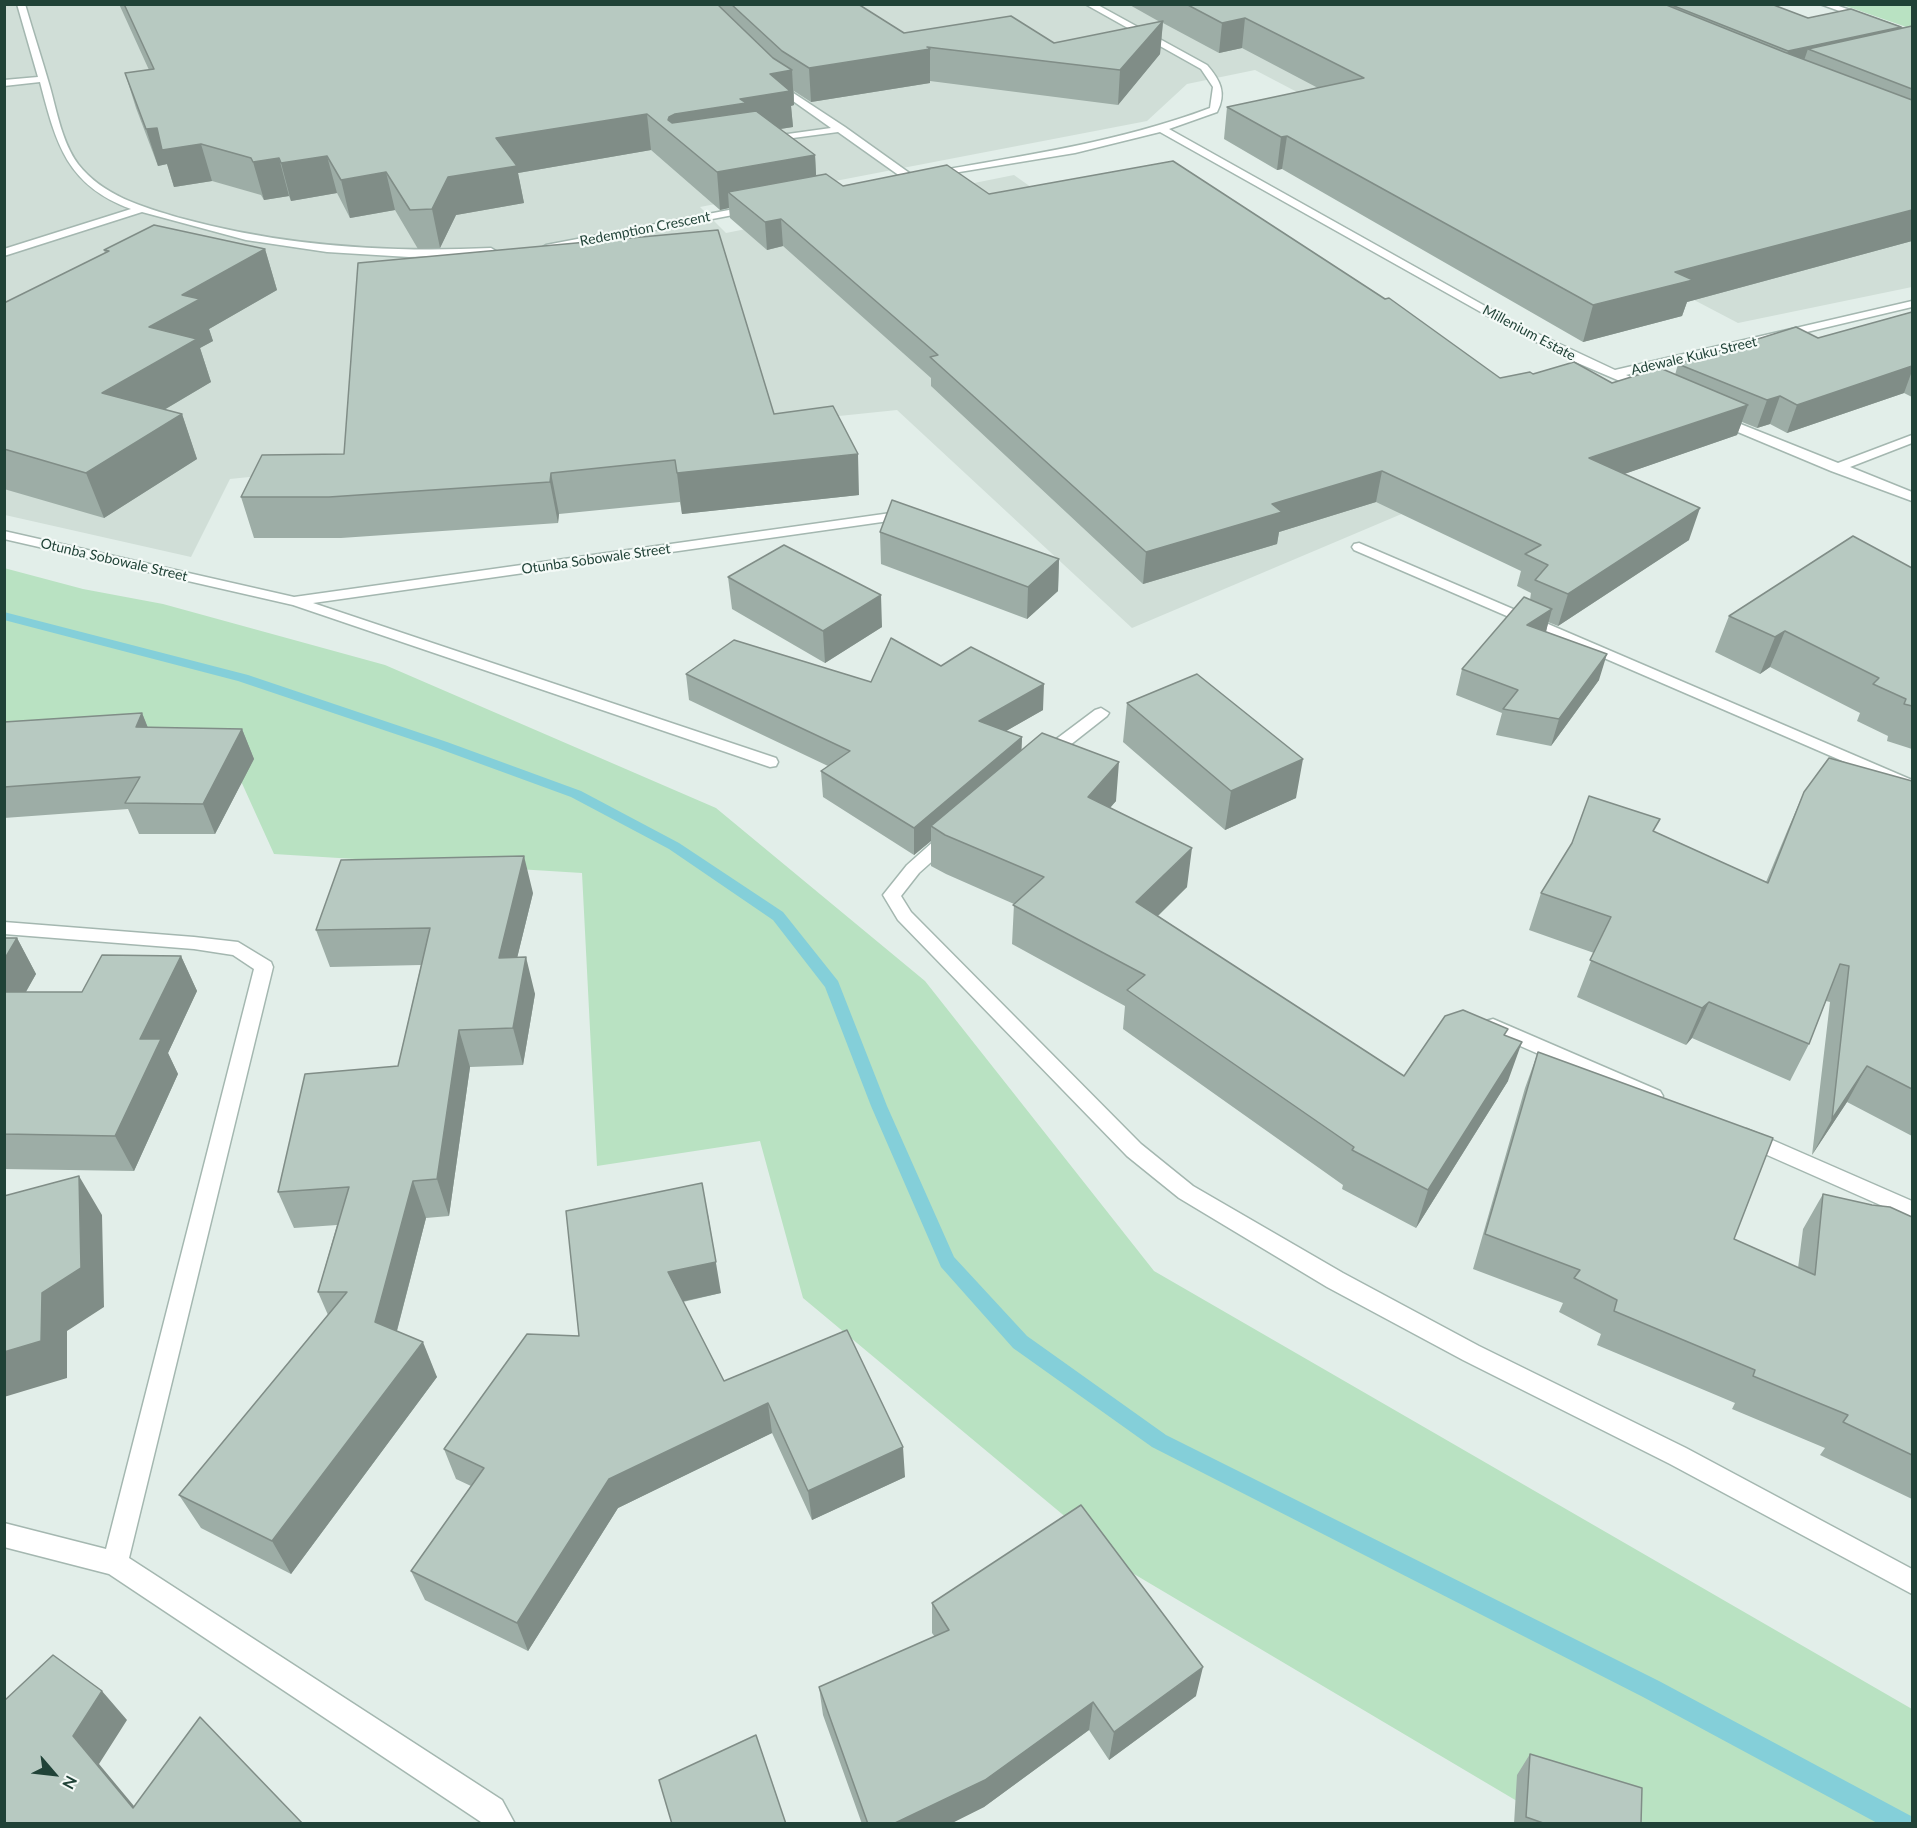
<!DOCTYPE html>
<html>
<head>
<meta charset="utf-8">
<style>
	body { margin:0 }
	#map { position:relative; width:1917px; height:1828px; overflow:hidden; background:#e2eee9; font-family:Lato,sans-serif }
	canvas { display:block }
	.frame { position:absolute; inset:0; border:6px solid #204237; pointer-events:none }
	.north { position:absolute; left:24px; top:1744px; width:60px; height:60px; -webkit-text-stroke:4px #f4faf7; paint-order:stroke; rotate:118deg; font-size:16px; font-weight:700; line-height:24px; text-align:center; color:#204237 }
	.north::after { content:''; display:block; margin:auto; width:21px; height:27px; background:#204237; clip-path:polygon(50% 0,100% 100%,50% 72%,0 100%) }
</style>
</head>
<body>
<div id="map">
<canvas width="1917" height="1828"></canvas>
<div class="frame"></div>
<div class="north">N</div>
</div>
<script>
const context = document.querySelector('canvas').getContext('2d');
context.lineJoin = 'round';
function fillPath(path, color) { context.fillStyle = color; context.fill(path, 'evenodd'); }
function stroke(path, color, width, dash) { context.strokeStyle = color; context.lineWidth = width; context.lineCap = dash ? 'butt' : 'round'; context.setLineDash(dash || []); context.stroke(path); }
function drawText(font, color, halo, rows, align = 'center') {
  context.font = font + ' Lato,sans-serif'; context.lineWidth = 4.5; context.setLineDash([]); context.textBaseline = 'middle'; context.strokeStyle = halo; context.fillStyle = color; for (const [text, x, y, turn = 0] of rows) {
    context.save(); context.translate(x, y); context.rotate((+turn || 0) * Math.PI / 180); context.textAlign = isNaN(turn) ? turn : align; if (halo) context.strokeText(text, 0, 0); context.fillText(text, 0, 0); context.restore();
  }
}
const built = new Path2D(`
	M5 5H1495L1912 176V287L1738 323 1255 70 1187 84 1147 121 700 207 726 233 1014 175 1347 412 1437 499 1132 628 897 410 230 479 191 557 5 515Z`);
const green = new Path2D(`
	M1843 5H1912V29Z
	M4 568 83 589 163 604 385 665 716 808 925 981 1154 1271 1912 1709V1823H1554L1134 1574 803 1298 760 1141 597 1166 582 873 274 854 221 737 5 731Z`);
const stream = new Path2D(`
	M4 612 248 675 447 742 581 791 679 843 783 912 838 981 887 1106 954 1257 1027 1336 1166 1435 1659 1681 1911 1816 1912 1824H1879L1643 1697 1152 1447 1013 1348 941 1267 871 1106 825 987 773 920 669 849 571 797 437 748 238 681 4 620Z`);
const minor = new Path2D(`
	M17 4H25C33 32 42 59 50 87 57 112 62 142 78 164 103 196 143 207 180 218 282 246 386 253 491 248L496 251 491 254 409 257 327 252 246 240 142 212 4 256V249L131 209C66 185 56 143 40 82L4 86V80L38 77Z
	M1085 4H1096L1207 65C1220 80 1227 93 1217 112L1169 129 1519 325 1615 370 1912 301V307L1626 375 1652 386 1654 389 1648 393 1573 361 1511 329 1160 132 1075 153 929 177V173L932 172C1026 155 1120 142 1210 108L1213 87 1201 69Z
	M1820 4H1833L1912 32V37Z
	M775 81 845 127 915 177V181H907L838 132 763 142V138L766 137 831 128 772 86V82Z
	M755 205 759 206V210L546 251 541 248 546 245Z
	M1718 415 1838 463 1912 435V443L1850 467 1912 492V501L1831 471 1714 422 1712 419 1714 416Z
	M898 512 905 516 903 519 313 603 776 758 778 762 776 766 770 767 293 605 4 539V531L294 597Z
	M1359 543 1912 780V791L1354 550 1352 547 1354 544Z
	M1101 708 1109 713 1107 716 1051 760H1039L1037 756 1039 752 1095 710Z
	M950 830 956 832 959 836 956 840 919 873 901 896 911 912 1141 1144 1193 1186 1343 1273 1479 1346 1686 1448 1912 1569V1594L1670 1464 1463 1360 1327 1287 1179 1198 1127 1156 898 920 883 895 907 865 944 832Z
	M4 922 194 937 238 942 271 962 273 967 129 1558 502 1800 515 1824H484L109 1574 4 1547V1523L106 1549 254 969 233 955 194 949 4 934Z
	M1493 1019 1660 1091 1663 1096 1660 1101 1653 1104 1646 1101 1486 1031 1483 1026 1486 1021Z
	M1747 1129 1912 1201V1219L1740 1143 1737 1137 1740 1131Z`);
const wall = new Path2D(`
	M119 4H858L904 33 1054 43 1160 22 1128 4H1771L1808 18 1901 29 1912 26V241L1687 302 1682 316 1583 342 1282 169 1277 170 1224 139 1227 107 1318 88 1242 48 1219 53 1163 23 1160 54 1118 105 930 81V83L811 102 794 91V105L791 106 793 127 780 129 815 155 816 175 843 186 989 194 1500 378 1533 374 1612 383 1675 375 1678 364 1818 338 1912 312V397L1904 393 1787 433 1770 424 1757 428 1742 422 1737 435 1624 474 1689 540 1558 626 1548 622 1546 632 1599 680 1551 746 1496 735 1502 713 1456 695 1462 669 1530 600 1531 593 1517 586 1521 571 1376 502 1279 532 1277 544 1143 584 931 386V378L783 246 767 250 730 218 729 208 720 210 651 150 518 173 524 203 456 215 440 248 418 249 395 210 350 218 337 193 291 201 289 196 264 200 261 195 212 181 174 187 167 164 158 166 136 108 125 73 149 70Z
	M265 249 277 290 209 329 213 341 200 348 211 382 164 410 182 414 197 459 104 518 4 489V303L105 253 104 250Z
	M774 414 859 495 682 514 680 502 559 514 558 523 341 538H254L241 497 344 454Z
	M880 532 1059 559 1058 591 1027 619 881 564Z
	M1912 568V749L1887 741 1888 736 1857 721 1860 713 1770 667 1760 674 1715 652 1729 616Z
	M728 577 882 627 825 663 732 609Z
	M941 666 1043 710 1006 731 1022 737 1021 750 1116 801 1110 808 1187 887 1158 916 1404 1076 1506 1036 1508 1081 1416 1228 1342 1189 1343 1185 1123 1029 1125 1006 1012 944 1014 904 946 874 931 866V841L914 855 823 797 821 771 828 766 689 700 686 674 871 682Z
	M1127 703 1296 798 1225 830 1123 742Z
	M142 713 148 728 242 729 254 759 215 834H139L128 809 4 818V722Z
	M1912 781V1136L1847 1102 1812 1155 1830 1002 1826 1001 1809 1044 1790 1081 1692 1038 1686 1045 1577 997 1594 953 1529 930 1541 893 1655 832 1766 882 1788 829 1804 792Z
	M533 893 517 958 535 994 523 1065 470 1067 449 1216 426 1218 397 1331 437 1377 291 1574 201 1528 179 1495 328 1315 318 1292 337 1225 294 1228 278 1192 398 1066 421 965 330 967 316 930Z
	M4 938H17L36 974 26 992H82L181 956 197 991 168 1053 178 1074 134 1171 4 1169Z
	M1538 1052 1734 1239 1798 1268 1803 1229 1823 1194 1912 1217V1499L1820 1455 1825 1448 1732 1409 1735 1403 1597 1345 1601 1334 1559 1312 1563 1303 1473 1269 1525 1088Z
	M566 1211 721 1293 683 1302 724 1381 847 1330 905 1477 812 1520 772 1433 618 1508 528 1651 425 1600 411 1571 471 1486 456 1479 444 1449 579 1336Z
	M932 1603 1196 1696 1109 1760 1089 1730 984 1807 950 1824H862L823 1715 819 1687 935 1637 932 1633Z
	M1530 1754 1641 1824H1514L1517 1775Z`);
const shadedWall = new Path2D(`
	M1245 18 1242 48 1219 53 1222 23Z
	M1163 21 1160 54 1118 105 1120 70Z
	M1901 27 1893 50 1808 49 1801 69 1781 74 1788 51Z
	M930 49V83L811 102 809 68Z
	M792 70 794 105 791 106 793 127 748 134 688 148 668 120 669 117 675 114 740 99 770 74Z
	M647 114 651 150 518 173 524 203 456 215 440 248 432 209 448 177 496 138Z
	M157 128 201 144 212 181 174 187 167 164 158 166 146 129Z
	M1287 136 1282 169 1277 170 1281 137Z
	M815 155 817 192H728L729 208 720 210 717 172Z
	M327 156 337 193 291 201 281 163Z
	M279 158 289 196 264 200 253 162Z
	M386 172 395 210 350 218 341 180Z
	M1912 210V241L1687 302 1682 316 1583 342 1593 305 1675 272Z
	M781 219 783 246 767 250 765 222Z
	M265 249 277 290 209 329 213 341 200 348 211 382 118 437 102 393 149 327 182 295Z
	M1912 366V371L1904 393 1787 433 1797 405Z
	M1780 396 1770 424 1757 428 1767 400Z
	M1748 405 1737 435 1581 489 1589 458Z
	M182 414 197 459 104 518 86 473Z
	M858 454 859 495 682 514 677 473Z
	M1382 471 1376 502 1279 532 1277 544 1143 584 1146 552 1272 504Z
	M551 473 559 514 558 523 550 482Z
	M1700 508 1689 540 1558 626 1568 594Z
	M1059 559 1058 591 1027 619 1028 587Z
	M881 595 882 627 825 663 823 631Z
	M1552 609 1545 635 1527 625Z
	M1785 631 1770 667 1760 674 1775 637Z
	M1607 654 1599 680 1551 746 1559 719Z
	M1044 684 1043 710 978 747 979 721Z
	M142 713 154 743 136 727Z
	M242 729 254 759 215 834 203 804Z
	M1022 737 1021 764 931 826V841L914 855V828Z
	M1303 759 1296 798 1225 830 1231 791Z
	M1119 762 1116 801 1085 836 1088 797Z
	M1192 848 1187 887 1132 941 1136 902Z
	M524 856 533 893 508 995 499 958Z
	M17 938 36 974 5 1028 4 960Z
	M181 956 197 991 168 1053 178 1074 134 1171 115 1136 140 1039Z
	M526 957 535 994 523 1065 513 1028Z
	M1709 1002 1692 1038 1686 1045 1702 1008Z
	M459 1030 470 1067 449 1216 437 1179Z
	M1522 1042 1508 1081 1416 1228 1428 1190Z
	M1867 1066 1847 1102 1812 1155 1832 1119Z
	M79 1176 102 1215 104 1307 67 1331V1378L4 1397V1352L42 1293Z
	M413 1181 426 1218 390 1357 375 1322Z
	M708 1215 721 1293 675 1303 668 1272Z
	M423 1342 437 1377 291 1574 272 1541Z
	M768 1403 772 1433 618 1508 528 1651 517 1623 609 1479Z
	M903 1447 905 1477 812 1520 808 1491Z
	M1203 1667 1196 1696 1109 1760 1114 1732Z
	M102 1691 127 1720 99 1764 149 1824 133 1808 73 1736Z
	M1093 1702 1089 1730 984 1807 950 1824H893Z`);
const building = new Path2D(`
	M124 4H717L773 58 792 70 770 74 790 91 740 99 746 103 675 114 669 117 668 120 672 123 756 111 815 155 717 172 647 114 496 138 517 166 448 177 432 209 410 210 386 172 341 180 327 156 281 163 279 158 253 162 251 158 201 144 162 150 157 128 146 129 125 73 154 69Z
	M731 4H858L904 33 1011 16 1054 43 1163 21 1120 70 927 47 930 49 809 68 782 51Z
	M1186 4H1664L1784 52 1912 100V210L1675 272 1693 280 1593 305 1287 136 1281 137 1227 107 1364 78 1245 18 1222 23Z
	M1669 4H1771L1808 18 1851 9 1901 27 1788 51Z
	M1912 26V89L1808 49Z
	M1173 161 1385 299 1389 298 1500 378 1530 372 1533 374 1574 362 1612 383 1660 368 1748 405 1589 458 1700 508 1568 594 1535 580 1548 565 1525 554 1541 545 1382 471 1272 504 1282 512 1146 552 930 357 938 355 781 219 765 222 728 192 826 174 843 186 947 165 989 194Z
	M154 225 265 249 182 295 200 299 149 327 197 339 102 393 182 414 86 473 4 449V303L109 251 104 250Z
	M718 230 774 414 833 406 858 454 677 473 675 460 551 473 550 482 329 497H241L262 455 344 454 358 263Z
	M1912 312V366L1797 405 1780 396 1767 400 1678 364 1796 327 1818 338Z
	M892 500 1059 559 1028 587 880 532Z
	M1853 536 1912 568V706L1904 704 1906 699 1873 684 1879 678 1785 631 1775 637 1729 616Z
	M784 545 881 595 823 631 728 577Z
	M1524 597 1552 609 1527 625 1607 654 1559 719 1503 709 1518 690 1462 669Z
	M891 638 941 666 971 647 1044 684 979 721 1022 737 914 828 821 771 850 751 686 674 734 640 871 682Z
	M1197 674 1303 759 1231 791 1127 703Z
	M142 713 136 727 242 729 203 804 125 803 140 777 4 787V722Z
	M1042 733 1119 762 1088 797 1192 848 1136 902 1404 1076 1445 1016 1463 1010 1508 1029 1504 1035 1522 1042 1428 1190 1352 1150 1354 1147 1127 990 1145 975 1013 905 1044 877 945 835 931 826Z
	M1829 758 1912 781V1089L1867 1066 1832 1119 1849 966 1840 964 1809 1044 1709 1002 1702 1008 1590 960 1611 917 1541 893 1572 843 1589 796 1660 819 1653 831 1768 883 1804 792Z
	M524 856 499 958 526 957 513 1028 459 1030 437 1179 413 1181 375 1322 423 1342 272 1541 179 1495 347 1292H318L349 1187 278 1192 305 1074 398 1066 430 928 316 930 341 860Z
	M4 938H17L4 960Z
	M102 955 181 956 140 1039H161L115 1136 4 1134V992H82Z
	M1538 1052 1773 1138 1734 1239 1815 1275 1823 1194 1872 1205 1890 1207 1912 1217V1455L1843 1422 1848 1415 1753 1376 1755 1370 1614 1311 1617 1300 1574 1278 1580 1270 1485 1234Z
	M79 1176 81 1268 42 1293 41 1341 4 1352V1196Z
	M702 1183 716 1262 668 1272 724 1381 847 1330 903 1447 808 1491 768 1403 609 1479 517 1623 411 1571 484 1468 444 1449 527 1334 579 1336 566 1211Z
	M1081 1505 1203 1667 1114 1732 1093 1702 985 1780 893 1824H868L819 1687 949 1630 932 1603Z
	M53 1655 102 1691 73 1736 133 1808 200 1717 303 1824H4V1701Z
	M756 1735 786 1824H672L659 1780Z
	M1530 1754 1642 1788 1641 1824H1546L1526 1817Z`);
const farStreetnames = [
	["Redemption Crescent",645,229,-11],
	["Millenium Estate",1529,333,28],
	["Adewale Kuku Street",1694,356,-13],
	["Otunba Sobowale Street",596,559,-8],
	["Otunba Sobowale Street",114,560,13]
];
fillPath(built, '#d0ded7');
fillPath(green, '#b9e2c2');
fillPath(stream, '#84cfd9');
stroke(minor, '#a4b7b0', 3);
fillPath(minor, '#fff');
fillPath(wall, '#9dada6');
fillPath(shadedWall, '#808d87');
fillPath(building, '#b7c9c1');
stroke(building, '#808d87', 1.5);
drawText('14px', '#204237', '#f4faf7', farStreetnames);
</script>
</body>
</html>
